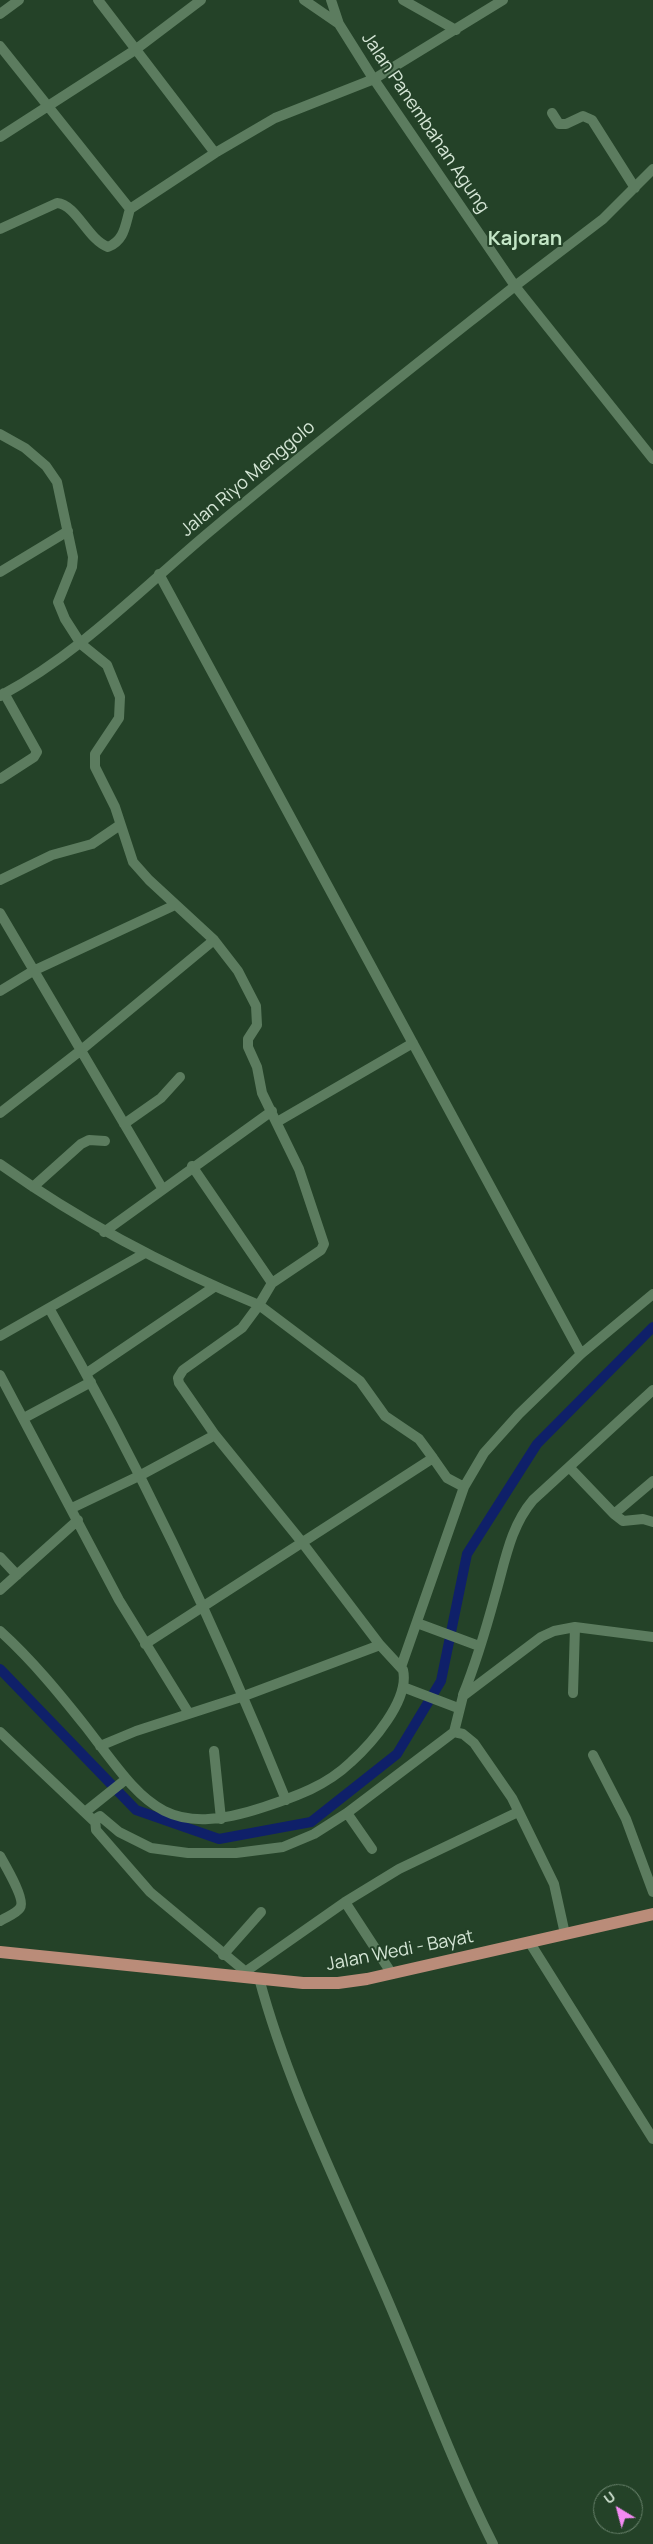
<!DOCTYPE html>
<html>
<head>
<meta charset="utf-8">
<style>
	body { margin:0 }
	#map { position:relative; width:653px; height:2544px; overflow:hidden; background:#244228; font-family:Manrope,sans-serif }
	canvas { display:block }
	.north { position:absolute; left:593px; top:2484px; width:50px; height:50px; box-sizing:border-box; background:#244228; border:1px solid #6b846e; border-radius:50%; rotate:323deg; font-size:14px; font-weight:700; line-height:20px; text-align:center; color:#d5e6d6 }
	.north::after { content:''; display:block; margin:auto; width:18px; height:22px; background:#f38af2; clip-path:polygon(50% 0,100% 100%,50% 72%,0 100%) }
</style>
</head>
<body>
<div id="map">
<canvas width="653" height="2544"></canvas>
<div class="north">U</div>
</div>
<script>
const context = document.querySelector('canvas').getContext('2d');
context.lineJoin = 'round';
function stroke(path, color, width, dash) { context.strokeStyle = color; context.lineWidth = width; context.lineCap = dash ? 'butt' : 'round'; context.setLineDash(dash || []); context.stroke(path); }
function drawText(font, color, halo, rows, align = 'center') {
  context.font = font + ' Manrope,sans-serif'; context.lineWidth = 4; context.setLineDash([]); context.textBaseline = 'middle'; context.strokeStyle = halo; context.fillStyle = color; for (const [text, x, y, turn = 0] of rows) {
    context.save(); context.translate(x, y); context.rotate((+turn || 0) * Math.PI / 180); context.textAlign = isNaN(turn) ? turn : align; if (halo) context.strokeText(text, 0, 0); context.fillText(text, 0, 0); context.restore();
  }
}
const canal = new Path2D(`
	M0 1669 136 1810 219 1839 311 1822 397 1754 441 1681 467 1554 537 1444 653 1327`);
const minor = new Path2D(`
	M98 0 215 153
	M304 0 339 24
	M403 0 456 30
	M0 14 19 0
	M0 46 130 209 215 153 275 118 374 79 503 0
	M552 113 559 124H566L583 116 592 120 635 188
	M0 137 135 50 201 0
	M653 169 603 219 515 286 653 459
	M0 229 57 203C77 205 87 239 108 247 125 240 125 225 130 209
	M0 434 25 448 46 466 57 482 73 557 72 567 58 602 65 619 81 644 107 665 120 697 119 718 95 754V767L115 807 133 862 149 880 214 940 238 971 256 1006 257 1025 248 1039V1047L257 1067 262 1093 299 1169 324 1244 321 1250 272 1283 259 1305C167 1267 81 1222 0 1164
	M0 572 68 531
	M159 574 581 1354
	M0 696C81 653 144 586 214 528 313 445 414 366 515 286L371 75 339 24 331 0
	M0 779 34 757 37 752 4 693
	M0 880 52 855 92 844 120 825
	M0 913 162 1188
	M0 991 33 971 175 905
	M0 1113 80 1051 214 940
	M277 1122 413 1043
	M124 1124 161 1098 180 1077
	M192 1166 272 1283
	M33 1187 81 1144 89 1140 105 1141
	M104 1232 272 1111
	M49 1308C140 1466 218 1631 286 1800
	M0 1336 145 1253
	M87 1373 214 1287
	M0 1375 119 1600 188 1712
	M24 1418 91 1382
	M570 1468 614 1514 653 1481
	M72 1508 141 1475 215 1435
	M614 1514 623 1521 643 1519 653 1522
	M0 1557 17 1575
	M0 1590 78 1520
	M417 1623 479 1646
	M0 1631C32 1660 59 1693 86 1727 143 1801 162 1841 264 1807 297 1796 326 1786 351 1762 371 1744 410 1700 403 1670L380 1645 301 1541 215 1435 179 1383 178 1378 183 1370 242 1328 259 1305 360 1381 385 1416 419 1439 433 1458
	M145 1644 433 1458 447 1478 464 1487
	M401 1667 464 1487 484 1453 519 1414 581 1354 653 1294
	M403 1687 458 1708
	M573 1693 575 1627
	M463 1695C476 1663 486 1629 495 1596 505 1562 510 1527 533 1500L653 1390
	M0 1732 94 1821
	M100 1746 136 1731 244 1696 380 1645
	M214 1751 221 1819
	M593 1755 626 1819 653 1892
	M85 1812 125 1780
	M347 1813 372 1849
	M0 1856C5 1865 26 1900 20 1908 16 1914 6 1917 0 1921
	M345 1902 392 1974
	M565 1934 554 1884 512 1798 474 1743 463 1734 454 1732 463 1696 541 1637 554 1631 575 1627 653 1637
	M530 1943 653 2139
	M223 1955 261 1912
	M245 1972 345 1902 399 1869 518 1812
	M252 1977 150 1892 96 1830 95 1819 100 1816 119 1832 151 1848 188 1853H236L283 1847 314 1834 347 1813 454 1732
	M259 1978C287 2083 336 2181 379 2280 418 2368 449 2457 493 2544`);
const major = new Path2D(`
	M0 1952 303 1983H338L367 1979 653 1914`);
const streetNames = [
	["Jalan Panembahan Agung",425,123,56],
	["Jalan Riyo Menggolo",248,479,-40],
	["Jalan Wedi - Bayat",400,1951,-11]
];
const quarterNames = [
	["Kajoran",525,239]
];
stroke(canal, '#0f2069', 10);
stroke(minor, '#5c7c5f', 10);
stroke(major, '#ba8c79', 12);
drawText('18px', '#d5e6d6', '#244228', streetNames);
drawText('bold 20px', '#c3e6c6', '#244228', quarterNames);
</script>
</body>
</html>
